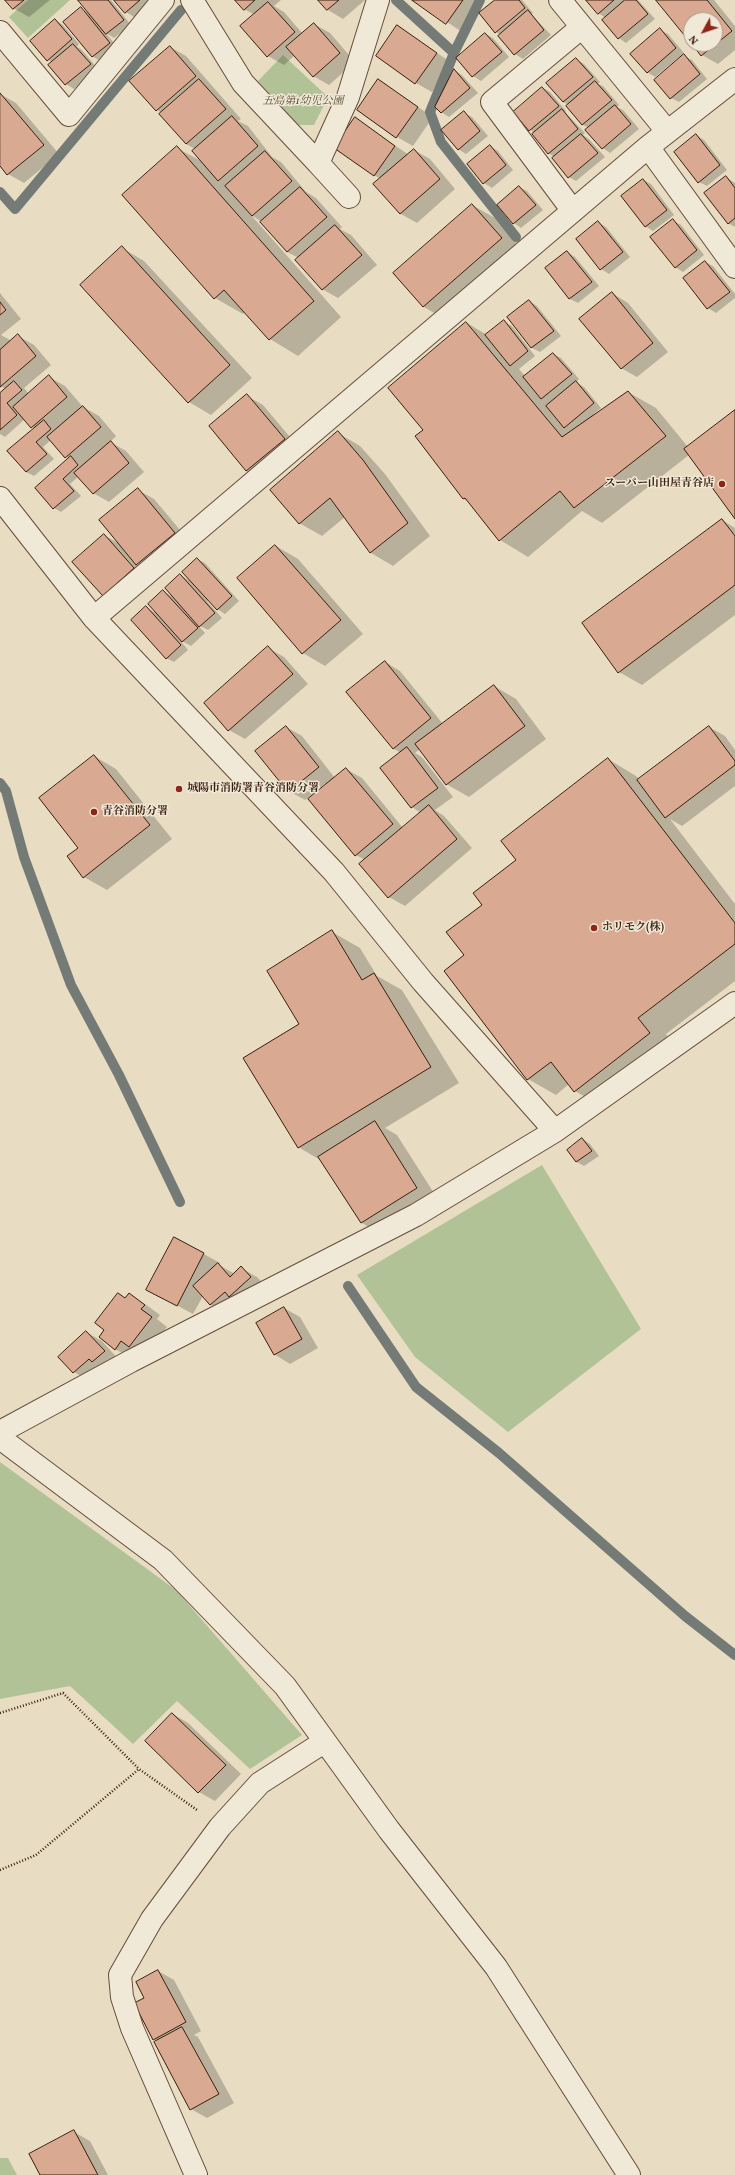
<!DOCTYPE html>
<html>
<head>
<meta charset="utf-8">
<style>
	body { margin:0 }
	#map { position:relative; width:735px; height:2175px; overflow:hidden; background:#e8ddc2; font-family:Vollkorn,serif }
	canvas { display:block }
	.north { position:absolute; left:683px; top:12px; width:40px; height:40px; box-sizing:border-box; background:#f0e9d7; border:1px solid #a89787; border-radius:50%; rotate:230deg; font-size:11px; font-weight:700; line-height:16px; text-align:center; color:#3b1d0e }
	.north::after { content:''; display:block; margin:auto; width:14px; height:18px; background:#8f2418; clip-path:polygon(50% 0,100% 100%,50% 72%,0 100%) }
</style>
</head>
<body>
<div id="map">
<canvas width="735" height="2175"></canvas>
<div class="north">N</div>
</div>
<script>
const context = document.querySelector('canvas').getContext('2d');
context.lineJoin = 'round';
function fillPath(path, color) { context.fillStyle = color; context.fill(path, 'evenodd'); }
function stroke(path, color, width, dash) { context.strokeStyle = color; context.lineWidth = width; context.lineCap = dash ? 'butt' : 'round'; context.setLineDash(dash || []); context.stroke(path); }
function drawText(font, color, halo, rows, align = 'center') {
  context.font = font + ' Vollkorn,"Noto Serif JP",serif'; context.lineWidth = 3; context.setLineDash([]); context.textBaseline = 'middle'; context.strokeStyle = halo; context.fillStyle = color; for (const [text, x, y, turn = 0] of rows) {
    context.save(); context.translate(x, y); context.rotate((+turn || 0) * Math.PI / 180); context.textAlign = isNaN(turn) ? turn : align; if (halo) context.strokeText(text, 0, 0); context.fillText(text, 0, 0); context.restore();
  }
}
const green = new Path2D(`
	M28 0H70L28 38 9 17Z
	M283 55 328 97 314 125H298L258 81Z
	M542 1165 641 1329 508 1432 415 1357 357 1275Z
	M0 1462 176 1590 302 1735 250 1769 177 1701 133 1744 70 1686 0 1699Z
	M0 2158H8L17 2175H0Z`);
const shadow = new Path2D(`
	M7 0H50L29 17 13 8Z
	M80 0H111L131 25 114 38 106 33 117 47 100 61 92 56 81 9 91 14Z
	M115 0H166L142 22 126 12Z
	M236 0H281L274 6 284 12 303 34 314 24 330 33 355 62 329 85 313 76 295 55 284 65 268 56 255 15 244 9Z
	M319 0H365L343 19 328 10Z
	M414 0H478L483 4 462 32Z
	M497 0H522L533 13 531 14 551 35 523 59 515 54 499 36 501 35 496 32Z
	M587 0H638L655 19 626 43 619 38 606 18 598 13Z
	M658 0H714L735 26V50L718 64 702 55 693 44H715V20H691V41Z
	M55 20 63 25 79 44 77 47 81 49 98 69 74 89 66 84 52 62 48 60Z
	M398 27 452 63 432 92 416 83Z
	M660 30 668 34 684 53 655 77 647 72Z
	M486 34 493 38 509 57 481 81 473 76 457 58Z
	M170 47 186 56 241 119 238 121 248 126 272 157 281 162 306 192 316 198 342 227 340 229 351 235 377 265 338 298 322 289 299 258 287 252 262 222 251 215 341 317 298 356 270 339 245 312 243 314 215 298 177 148 203 162 195 149 186 144 162 113 157 110Z
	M684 56 692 60 707 79 679 102 671 98Z
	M576 59 584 64 600 82 598 84 603 86 619 105 617 107 623 110 639 129 610 153 603 148 589 128 583 125 567 106 569 105 563 102 548 84Z
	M454 70 462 75 478 93 449 117 441 112Z
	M379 81 433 117 413 146 397 137Z
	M543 88 550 92 566 111 565 112 585 133 583 135 589 139 605 157 576 181 569 177 555 157 548 153 534 133 514 112Z
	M0 94 16 103 59 154 24 183 8 174 0 165Z
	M464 113 472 117 488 136 466 154 458 149Z
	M356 119 409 155 414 150 430 159 455 189 417 223 401 214 375 184 381 179 374 175Z
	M696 135 704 140 727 170 707 186 699 182Z
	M490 146 498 151 513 170 492 188 484 183Z
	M726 177 735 183V227L728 223Z
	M643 180 651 184 674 215 653 231 645 226Z
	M519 187 527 191 543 210 521 228 514 223Z
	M472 205 495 218 524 252 446 320 424 307 394 273Z
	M673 221 681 225 704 255 683 272 675 267Z
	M599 223 606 227 630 257 609 274 601 269Z
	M122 248 144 261 252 378 211 415 189 402 81 285Z
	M567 252 575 257 599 286 578 303 570 299 547 268Z
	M705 262 713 266 735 294V298L716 313 708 308 684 278Z
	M0 293 21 319 1 335 12 341 18 336 34 345 51 365 24 388 29 394 49 377 65 386 83 407 99 416 116 436 110 442 126 451 144 472 109 502 93 493 79 476 70 484 81 496 61 512 54 508 69 459 51 440 43 447 54 459 34 476 26 472 35 429 25 419 5 437 0 434V395L6 389 2 387 0 388Z
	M612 293 628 303 668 352 637 377 621 368Z
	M529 301 537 306 561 336 540 352 532 348 509 317Z
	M504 322 512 326 535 356 519 369 525 376 553 354 561 358 579 379 576 382 584 387 601 408 594 414 595 415 628 392 656 408 688 447 735 411V517L689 455 602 523 582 511 528 557 500 540 469 502 464 499 417 436 424 430 467 323 487 335Z
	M247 396 263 405 300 449 262 480 246 471Z
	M338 433 360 446 385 474 430 536 393 566 371 553 345 517 322 536 299 523Z
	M138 490 154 499 191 543 119 604 103 595 104 535 120 544Z
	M722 520 735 528V615L642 685 619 672Z
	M276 546 298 559 363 634 325 666 303 653Z
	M197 559 205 563 239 601 225 614 217 609 209 600 207 601 222 618 208 630 198 625 205 633 191 646 180 640 188 650 174 662 166 658 146 607 157 614 163 591 173 597 180 575 192 582Z
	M268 648 284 657 308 684 245 739 229 730 205 703Z
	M385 662 400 671 443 724 494 686 516 699 546 739 469 797 446 784 420 749 415 753 422 757 453 797 435 810 444 816 472 848 405 906 389 897 365 860 356 855 325 784 305 800 289 791 286 727 302 736 335 778 346 769 362 778 403 828 421 813 412 807 401 753 394 749 348 692Z
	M709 727 725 736 735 750V786L682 826 670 819 735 904V981L666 1034 677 1050 603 1107 575 1091 569 1084 556 1095 528 1079 466 956 484 905 517 860 608 759 636 776 639 779Z
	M94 756 116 769 172 839 107 890 84 877 79 848Z
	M332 932 360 948 377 976 402 990 459 1083 385 1128 397 1135 439 1201 384 1236 362 1223 322 1161 298 1147 301 1024Z
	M583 1139 590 1144 599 1156 584 1166 577 1162 568 1151Z
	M175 1238 220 1263 219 1265 235 1274 241 1268 257 1277 266 1286 227 1314 211 1305 203 1296 193 1314 163 1298Z
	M118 1294 126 1299 129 1295 145 1304 160 1315 157 1319 167 1327 145 1356 131 1358 115 1349Z
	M284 1308 300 1317 318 1348 290 1364 274 1354Z
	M86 1332 102 1341 120 1361 89 1381 74 1372Z
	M173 1714 188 1723 241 1774 215 1801 199 1792 147 1741Z
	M158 1971 174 1980 201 2031 194 2035 198 2037 234 2103 207 2118 191 2109 158 2041 154 2039 145 1998Z
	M74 2132 90 2141 108 2175H41Z`);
const stream = new Path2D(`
	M396 0 454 53
	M480 0 454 53 430 112 441 142 516 237
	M0 192 15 209 181 10
	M0 783 6 791 24 857 71 985 119 1075 180 1202
	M348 1286 416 1387 499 1453 685 1616 735 1655`);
const building = new Path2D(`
	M5 0H24L13 9Z
	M78 0H108L124 20 106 34Z
	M114 0H140L125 13Z
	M235 0H255L244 10Z
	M318 0H339L327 10Z
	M412 0H463L446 24Z
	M495 0H519L525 8 495 33 479 13Z
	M586 0H614L598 14Z
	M625 0H636L648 14 618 39 602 20Z
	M656 0H707L732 31 701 56 692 44H715V20H691V43Z
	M268 2 295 32 267 57 240 26Z
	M81 7 110 43 92 57 63 22Z
	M528 10 544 30 514 55 498 36Z
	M55 19 72 39 47 61 30 41Z
	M314 23 340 53 313 77 286 47Z
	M397 25 437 53 415 84 376 56Z
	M660 28 676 48 647 73 630 54Z
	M485 33 502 52 472 77 456 58Z
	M73 44 91 64 65 85 48 65Z
	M170 46 196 76 156 111 129 81Z
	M684 54 700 74 670 99 654 80Z
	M576 58 593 77 563 102 546 83Z
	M454 69 470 88 441 113 435 107Z
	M199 79 226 109 186 144 159 114Z
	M378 79 418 107 396 138 357 110Z
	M595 81 612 100 582 125 566 106Z
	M542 87 559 106 529 131 513 112Z
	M0 93 44 145 7 175 0 166Z
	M615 105 631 124 602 149 585 130Z
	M562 109 578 129 548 154 532 134Z
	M464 111 480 131 458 150 441 130Z
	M232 116 258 146 218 181 192 151Z
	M355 117 395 146 374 176 334 148Z
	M581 134 598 153 568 178 552 158Z
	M696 134 720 165 698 183 674 152Z
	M490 145 506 165 483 184 467 164Z
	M177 146 314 301 269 340 224 290 214 299 122 195Z
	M414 149 440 179 400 214 373 184Z
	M265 151 292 181 252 216 225 186Z
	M726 176 735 188V218L728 224 704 193Z
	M643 179 667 210 645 227 621 196Z
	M519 186 536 205 513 224 497 205Z
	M300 187 327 217 287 252 260 222Z
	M472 204 502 238 423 307 393 273Z
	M673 219 697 250 675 268 650 237Z
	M598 221 623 252 600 270 576 239Z
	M335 225 362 255 322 290 295 260Z
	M122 246 230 365 188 403 80 285Z
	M567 251 592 282 569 299 545 268Z
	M705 261 730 292 707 309 683 278Z
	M612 292 653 343 621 369 579 319Z
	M529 300 554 331 531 348 507 317Z
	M0 302 6 310 0 315Z
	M504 320 528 351 510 366 485 335Z
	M466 322 562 437 628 391 666 436 574 508 560 491 499 541 465 498 463 499 415 436 423 430 388 388Z
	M18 334 36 356 0 387V350Z
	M553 353 572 374 541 399 523 377Z
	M49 375 67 397 31 428 13 407Z
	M14 381 22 390 7 403 17 415 0 430V393Z
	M576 381 594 403 564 428 546 406Z
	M247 394 285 439 246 471 209 426Z
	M83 406 101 427 65 458 47 437Z
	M735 410V519L684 449Z
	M44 420 51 429 36 442 47 454 26 472 7 451Z
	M338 431 363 460 408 523 370 553 330 498 299 524 270 490Z
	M111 441 129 463 93 494 74 473Z
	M71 456 78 465 63 479 74 491 53 509 35 488Z
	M138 488 175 533 136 565 99 520Z
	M722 519 735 536V585L618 673 582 623Z
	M104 534 134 568 103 596 72 562Z
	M275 545 341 620 302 654 237 578Z
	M197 558 232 596 217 610 182 572Z
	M180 574 215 613 199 627 165 588Z
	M163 590 198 628 182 642 148 604Z
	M146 606 181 645 166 659 131 620Z
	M268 646 293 674 228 731 204 703Z
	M385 661 431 718 393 749 346 692Z
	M494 685 525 726 446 785 415 744Z
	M286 726 319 767 288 792 255 751Z
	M709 726 735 761V765L665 818 637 780Z
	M407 747 438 788 411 808 380 768Z
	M94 755 150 825 83 878 67 856 78 848 39 798Z
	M608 758 735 923V944L638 1018 650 1033 574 1092 551 1062 527 1080 444 971 464 955 446 932 482 905 473 893 516 860 501 841Z
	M346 768 393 824 355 856 308 799Z
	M429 805 457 839 388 898 359 864Z
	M332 930 362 980 374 973 431 1067 298 1148 243 1058 299 1024 267 971Z
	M375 1121 417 1188 361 1223 318 1157Z
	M582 1138 592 1151 576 1162 567 1150Z
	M174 1237 204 1253 177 1306 146 1290Z
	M218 1263 230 1277 241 1266 251 1277 229 1297 225 1292 210 1305 193 1286Z
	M118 1293 125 1298 129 1293 145 1305 141 1309 152 1317 129 1347 121 1341 115 1350 99 1337 104 1330 95 1323Z
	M284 1307 302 1339 274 1355 256 1323Z
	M86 1331 105 1351 92 1362 89 1359 73 1373 58 1357Z
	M172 1713 226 1765 198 1793 145 1741Z
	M158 1970 186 2022 153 2040 134 2003 144 1998 136 1982Z
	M182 2027 219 2094 190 2110 154 2042Z
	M74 2130 98 2175H40L29 2154Z`);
const path = new Path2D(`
	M0 1713 63 1693 139 1769
	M0 1870 36 1855 139 1769 197 1810`);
const minor = new Path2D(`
	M192 0 243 83 318 163 348 97 378 0
	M560 0 667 131
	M0 32 69 115 163 0
	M648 147 735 267
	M318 163 349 197
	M573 211 492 102 582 27
	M0 498 94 618 334 872 423 982 555 1131
	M94 618 648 147 735 79
	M0 1432 131 1361 416 1215 555 1131 735 1003
	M0 1438 163 1560 285 1686 389 1830 496 1967 629 2175
	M196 2175 132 2028 122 1997 120 1975 152 1919 220 1827 260 1783 324 1742`);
const markers = [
	[722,484,4,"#8f2418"],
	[179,789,4,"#8f2418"],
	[94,812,4,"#8f2418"],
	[594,928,4,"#8f2418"]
];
const parkNames = [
	["五島第1幼児公園",303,102]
];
const poiNames = [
	["スーパー山田屋青谷店",714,484,"right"],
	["城陽市消防署青谷消防分署",187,789],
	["青谷消防分署",102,812],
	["ホリモク(株)",602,928]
];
fillPath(green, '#b2c297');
fillPath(shadow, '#0003');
stroke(stream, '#747b76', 10);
fillPath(building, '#d9aa91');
stroke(building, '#3b1d0e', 1);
stroke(minor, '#664d3b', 24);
stroke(path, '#3b1d0e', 2.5, [1, 2]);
stroke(minor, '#f0e9d7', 22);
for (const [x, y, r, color] of markers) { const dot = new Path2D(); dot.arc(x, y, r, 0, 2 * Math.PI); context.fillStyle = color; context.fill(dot); stroke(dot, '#f0e9d7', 1.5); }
drawText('italic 11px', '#5f4f37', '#f0e9d7', parkNames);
drawText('bold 11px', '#3b1d0e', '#f0e9d7', poiNames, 'left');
</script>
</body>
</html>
